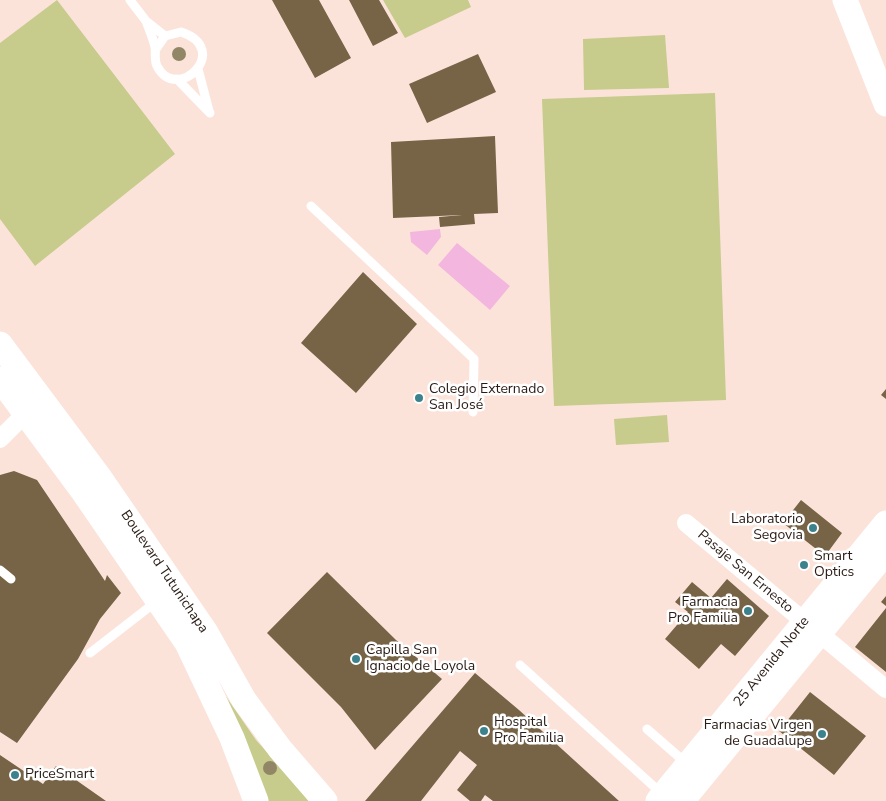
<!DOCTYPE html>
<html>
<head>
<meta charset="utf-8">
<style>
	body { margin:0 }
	canvas { display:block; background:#fbe3d9 }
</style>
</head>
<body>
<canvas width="886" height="801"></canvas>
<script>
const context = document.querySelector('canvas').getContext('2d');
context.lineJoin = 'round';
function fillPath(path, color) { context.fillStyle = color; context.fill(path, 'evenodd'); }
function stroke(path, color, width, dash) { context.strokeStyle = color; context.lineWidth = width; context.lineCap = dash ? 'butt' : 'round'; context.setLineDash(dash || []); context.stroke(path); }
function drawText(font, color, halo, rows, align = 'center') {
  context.font = font + ' "Nunito Sans",sans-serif'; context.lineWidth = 5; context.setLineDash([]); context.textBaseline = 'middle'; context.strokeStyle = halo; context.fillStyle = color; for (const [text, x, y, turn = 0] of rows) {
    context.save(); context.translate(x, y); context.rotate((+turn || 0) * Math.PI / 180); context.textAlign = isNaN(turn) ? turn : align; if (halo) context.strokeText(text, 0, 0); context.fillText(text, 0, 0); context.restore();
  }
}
const green = new Path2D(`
	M57 0 175 154 35 266 0 219V43Z
	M383 0H468L471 7 405 38Z
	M665 35 669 88 584 90 583 39Z
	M715 93 726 400 554 406 542 99Z
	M667 415 669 442 616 445 614 419Z
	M211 675 256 740 311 801H267Z`);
const water = new Path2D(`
	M440 229 441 237 427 255 411 242 410 232Z
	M457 243 510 286 490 310 438 265Z`);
const building = new Path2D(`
	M272 0H319L351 58 315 78Z
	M349 0H379L398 33 373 46Z
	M478 54 496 92 427 123 409 84Z
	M495 136 498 213 474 214 475 224 440 227 439 217 462 215 393 218 391 142Z
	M363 272 417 324 356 393 301 343Z
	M886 389V399L881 395Z
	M14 471 37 480 105 581 107 575 121 593 100 619 78 659 17 743 0 732V475Z
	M801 500 842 533 825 556 783 523Z
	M327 572 396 640 442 679 375 750 341 707 267 633Z
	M727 579 769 616 735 656 721 644 699 669 665 639 688 612 675 602 692 582 711 598Z
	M886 596V606L881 602Z
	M886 608V672L855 647Z
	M475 673 519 710 619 801H493L485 795 481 801H470L457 790 477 765 460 751 421 801H365Z
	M810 692 866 736 834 775 779 731Z
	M0 755 43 784 56 766 106 801H0Z`);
const lane = new Path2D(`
	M130 0 146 21 165 36
	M146 21C149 29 153 38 155 47 156 53 154 60 157 66 177 105 233 49 181 32L165 36 156 49
	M198 69 209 111
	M177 79 210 113
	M311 206 474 359 473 412
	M0 570 11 579
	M90 653 157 601
	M520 665 661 793
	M647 729 686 763`);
const street = new Path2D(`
	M0 439 26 413
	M686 523 805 622
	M819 633 886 689`);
const secondary = new Path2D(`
	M845 0 886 104
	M0 344 100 478 205 631 244 700 280 749 325 801
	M0 379 82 490 187 643 232 738 256 801
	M658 801 886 523
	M682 801 886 552`);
const trees = [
	[179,54],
	[270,768]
];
const markers = [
	[419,398,5,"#3c828d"],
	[813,528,5,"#3c828d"],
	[804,565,5,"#3c828d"],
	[748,611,5,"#3c828d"],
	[356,659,5,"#3c828d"],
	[484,731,5,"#3c828d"],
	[822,734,5,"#3c828d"],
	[15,775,5,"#3c828d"]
];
const poiNames = [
	["Colegio Externado",429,390],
	["San José",429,406],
	["Laboratorio",803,520,"right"],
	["Segovia",803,536,"right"],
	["Smart",814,557],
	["Optics",814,573],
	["Farmacia",738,603,"right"],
	["Pro Familia",738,619,"right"],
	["Capilla San",366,651],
	["Ignacio de Loyola",366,667],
	["Hospital",494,723],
	["Pro Familia",494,739],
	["Farmacias Virgen",812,726,"right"],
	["de Guadalupe",812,742,"right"],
	["PriceSmart",25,775]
];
const streetNames = [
	["Boulevard Tutunichapa",164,572,56],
	["Pasaje San Ernesto",745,572,40],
	["25 Avenida Norte",772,662,-51]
];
fillPath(green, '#c7cb8c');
fillPath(water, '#f3b7df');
fillPath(building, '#776447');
stroke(lane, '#fff', 9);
stroke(street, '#fff', 18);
stroke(secondary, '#fff', 25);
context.fillStyle = '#918766';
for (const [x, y] of trees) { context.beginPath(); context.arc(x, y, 7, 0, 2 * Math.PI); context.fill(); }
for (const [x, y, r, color] of markers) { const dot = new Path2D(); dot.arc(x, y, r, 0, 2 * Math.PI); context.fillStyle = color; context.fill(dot); stroke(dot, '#fff', 2); }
drawText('14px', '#291b15', '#fff', poiNames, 'left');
drawText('14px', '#291b15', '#fff', streetNames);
</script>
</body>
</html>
